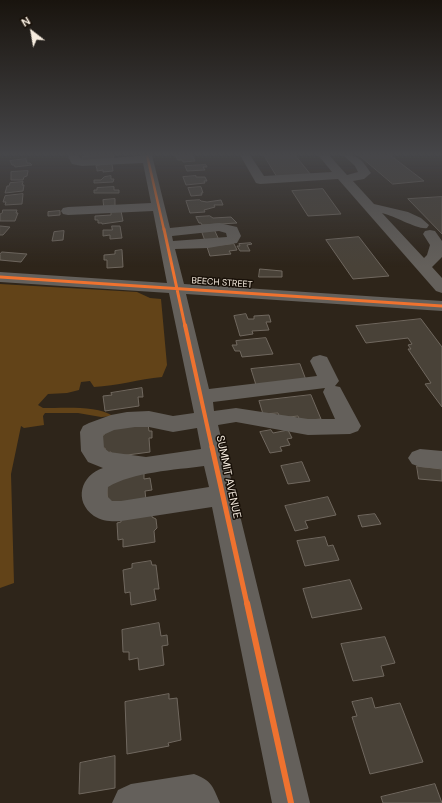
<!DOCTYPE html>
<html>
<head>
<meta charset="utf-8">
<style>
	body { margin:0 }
	#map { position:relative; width:442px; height:803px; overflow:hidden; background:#2e251a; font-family:"DM Sans",sans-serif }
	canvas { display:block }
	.north { position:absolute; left:12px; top:12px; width:40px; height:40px; -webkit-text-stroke:3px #181008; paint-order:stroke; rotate:329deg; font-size:11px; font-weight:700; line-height:16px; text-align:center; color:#f7ede0 }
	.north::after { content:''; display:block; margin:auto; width:14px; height:18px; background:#f7ede0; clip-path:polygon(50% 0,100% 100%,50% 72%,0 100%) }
</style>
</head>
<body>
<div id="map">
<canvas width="442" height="803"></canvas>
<div class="north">N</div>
</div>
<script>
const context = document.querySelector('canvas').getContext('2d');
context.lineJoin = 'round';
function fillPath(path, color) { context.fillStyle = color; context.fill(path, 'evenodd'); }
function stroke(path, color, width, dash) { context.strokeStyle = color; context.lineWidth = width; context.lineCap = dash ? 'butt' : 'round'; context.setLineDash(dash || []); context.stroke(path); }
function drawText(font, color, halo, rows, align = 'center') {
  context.font = font + ' "DM Sans",sans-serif'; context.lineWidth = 3; context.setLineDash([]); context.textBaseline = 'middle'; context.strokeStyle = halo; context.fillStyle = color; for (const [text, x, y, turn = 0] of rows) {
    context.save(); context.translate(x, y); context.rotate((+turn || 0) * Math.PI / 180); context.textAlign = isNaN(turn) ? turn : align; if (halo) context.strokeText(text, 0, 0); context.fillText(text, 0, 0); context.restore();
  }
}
const green = new Path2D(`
	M0 284 137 292 150 298 161 299 167 365 162 377C139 379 117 386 94 387L90 381 81 382 79 390 67 393 48 394 38 405 43 408C62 408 97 405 113 416L101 417 78 413H45L43 416 44 425 24 428 21 426 11 474 14 583 0 588Z`);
const building = new Path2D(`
	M113 155 114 160 82 161V157Z
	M176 155H192L195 161 183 162 182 160H178Z
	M264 155H295L311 175 278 178Z
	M359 155H390L424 181 393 184Z
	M26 159 27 163H30L32 165 15 167 14 165H12L10 161Z
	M112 164 113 171 103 172V170L97 171V169L96 166Z
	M206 165 207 167H203L205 170 187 171 185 166Z
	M28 171 27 176 24 177 23 180H11V172Z
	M111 176V179H114L113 182 94 183V180H101L104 177Z
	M196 176V177H205L207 181H204L205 183 186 185 183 177Z
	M23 182 22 185H24L23 191 5 193 7 186H9L10 183Z
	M114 187V190H119V193H94V190H97V188Z
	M201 187 203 193H201L202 195 191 196 188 188Z
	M323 189 341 214 308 216 292 191Z
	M23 194 22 204 5 205 6 202H3L5 196Z
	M442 197V234L408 199Z
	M115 199V208L104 209 103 200Z
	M200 200 201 201 207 202 221 200 223 205H214L215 207 204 210 205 212 190 213 186 201Z
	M3 210H17L16 213H18L15 221H0V214L2 213Z
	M60 211V215L48 216V212Z
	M121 211 123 221 102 224V223H98V220H95V216L111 215V212Z
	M210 216 213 218 231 217 237 223 202 225 201 223H199L196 217Z
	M0 226 10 227 3 235H0Z
	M112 226H120L122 238 110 239V235L103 236V230H112Z
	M214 229 219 240 205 241 201 230Z
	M64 231 63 240 52 241 54 232Z
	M359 237 389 276 353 279 326 240Z
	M251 243 252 244 247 245 250 251H240L237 246H240L239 244Z
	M234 244 237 250 229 251 231 254 210 256 207 247Z
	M122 250 123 267 107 268V260H104V255L115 254V251Z
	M2 252 27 254 21 262 0 260V255Z
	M260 269 282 271V277H259Z
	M246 314 248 319H254V316L269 315 271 322H266L269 330 252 331 253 334 240 336 234 316Z
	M421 319 442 347V407L425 384 431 383 408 349H411L408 345 412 344 408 338 366 343 356 326Z
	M266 338 273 354 242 357 240 351H235L232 345H237L236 341Z
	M300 364 306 380 256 385 251 369Z
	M142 388 143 397H138L139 406 105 411 103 396 112 395 111 393Z
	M311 395 321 419 300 421 298 416 280 418 278 413 263 414 259 401Z
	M148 424 149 431H152V438H149L150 452 112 457 111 452 105 453V448L96 450V436L104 435V429Z
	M271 430 273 433 288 430 292 438 287 439 290 445 280 447 282 451 270 453 260 432Z
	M302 462 310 481 288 484 281 466Z
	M417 466 442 469V481L419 479Z
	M144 472V479L150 478 152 490 145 491 146 500 108 505 106 477Z
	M328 497 336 515 305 521 308 528 295 531 285 506Z
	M152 514V517L156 519 157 528 154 531 155 542 123 547V539L118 540 117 523 121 522V518Z
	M375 514 381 524 362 527 358 516Z
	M325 537 328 546 333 545 339 560 305 566 297 541Z
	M151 561 152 565H156L159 589H154L156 600 131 605 130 592 125 593 123 570 132 568V564Z
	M350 580 362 609 312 618 303 589Z
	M159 623 161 636 167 635 168 645 162 646 164 665 139 670 138 658 129 660V652H123L122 630Z
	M385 637 395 663 381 666 384 676 353 681 341 644Z
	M169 694V699L177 698 181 740 168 743 169 746 127 754 125 702Z
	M372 698 375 708 400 703 423 762 370 774 352 717 357 716 352 702Z
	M115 756V788L79 794 80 763Z
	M435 784 442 803H383L381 797Z`);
const minor = new Path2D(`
	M70 155H78L82 160 152 155 170 228 219 223 237 227 241 236 237 243 208 248 175 249 184 284 442 301V311L186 294 209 389 317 376 310 361 313 357 320 355 327 357 339 381 335 386 340 387 361 426 358 431 350 434 308 435 236 422 218 425 310 803H272L212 507 121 521C112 522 102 521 94 516 73 501 81 475 103 468L88 462 81 451 80 432 83 426 89 423 111 415 127 412 149 411 173 416 194 413 169 293 0 282V272L167 283 153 211 68 215 63 214 61 211 63 208 68 207 151 203 143 163 82 166 72 164 68 157ZM219 231 226 233 227 237 173 241 172 236ZM325 388 323 392 335 419H308L236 408 214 411 213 402ZM135 427H149L173 432 197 428 201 449 146 457 109 452 104 448 103 435 114 430ZM204 466 209 487 121 501H112L107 496 108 487C133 472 175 470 204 466Z
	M240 155H250L264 176 332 172 318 155H329L347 175 358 172 355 166 343 155C359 155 362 160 371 173L364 179 353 181 374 204 408 212 421 218 429 225 427 228C418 230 395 216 382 213L424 258 427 255 430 245 423 234 425 231 430 230 435 231 442 241V257L432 267 442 278V293L436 291 338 179 260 184 256 183Z
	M420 449 442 451V469L420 467 412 464 408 458 412 452Z
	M194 774C212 781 212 785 220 803H112L118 790 131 784Z`);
const cyclewayFar4 = new Path2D(`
	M147 155 164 230`);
const cyclewayFar3 = new Path2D(`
	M164 229 185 326
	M0 277 442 306`);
const cyclewayFar2 = new Path2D(`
	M185 325 212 448`);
const cyclewayFar1 = new Path2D(`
	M212 447 247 604`);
const cycleway = new Path2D(`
	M247 603 291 803`);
const farStreetnames = [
	["BEECH STREET",222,283,4]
];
const streetNames = [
	["SUMMIT AVENUE",228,477,78]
];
fillPath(green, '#624318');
fillPath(building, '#494238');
stroke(building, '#70685f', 1);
fillPath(minor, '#64605b');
stroke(cyclewayFar4, '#ef722f', 2.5);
stroke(cyclewayFar3, '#ef722f', 3);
stroke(cyclewayFar2, '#ef722f', 4);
stroke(cyclewayFar1, '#ef722f', 5);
stroke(cycleway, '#ef722f', 6);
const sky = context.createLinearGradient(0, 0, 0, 267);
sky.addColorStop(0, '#19140e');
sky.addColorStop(0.58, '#464649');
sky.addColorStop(1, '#46464900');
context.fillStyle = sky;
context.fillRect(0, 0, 442, 267);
drawText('9px', '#f7ede0', '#181008', farStreetnames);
drawText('11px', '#f7ede0', '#181008', streetNames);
</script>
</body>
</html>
